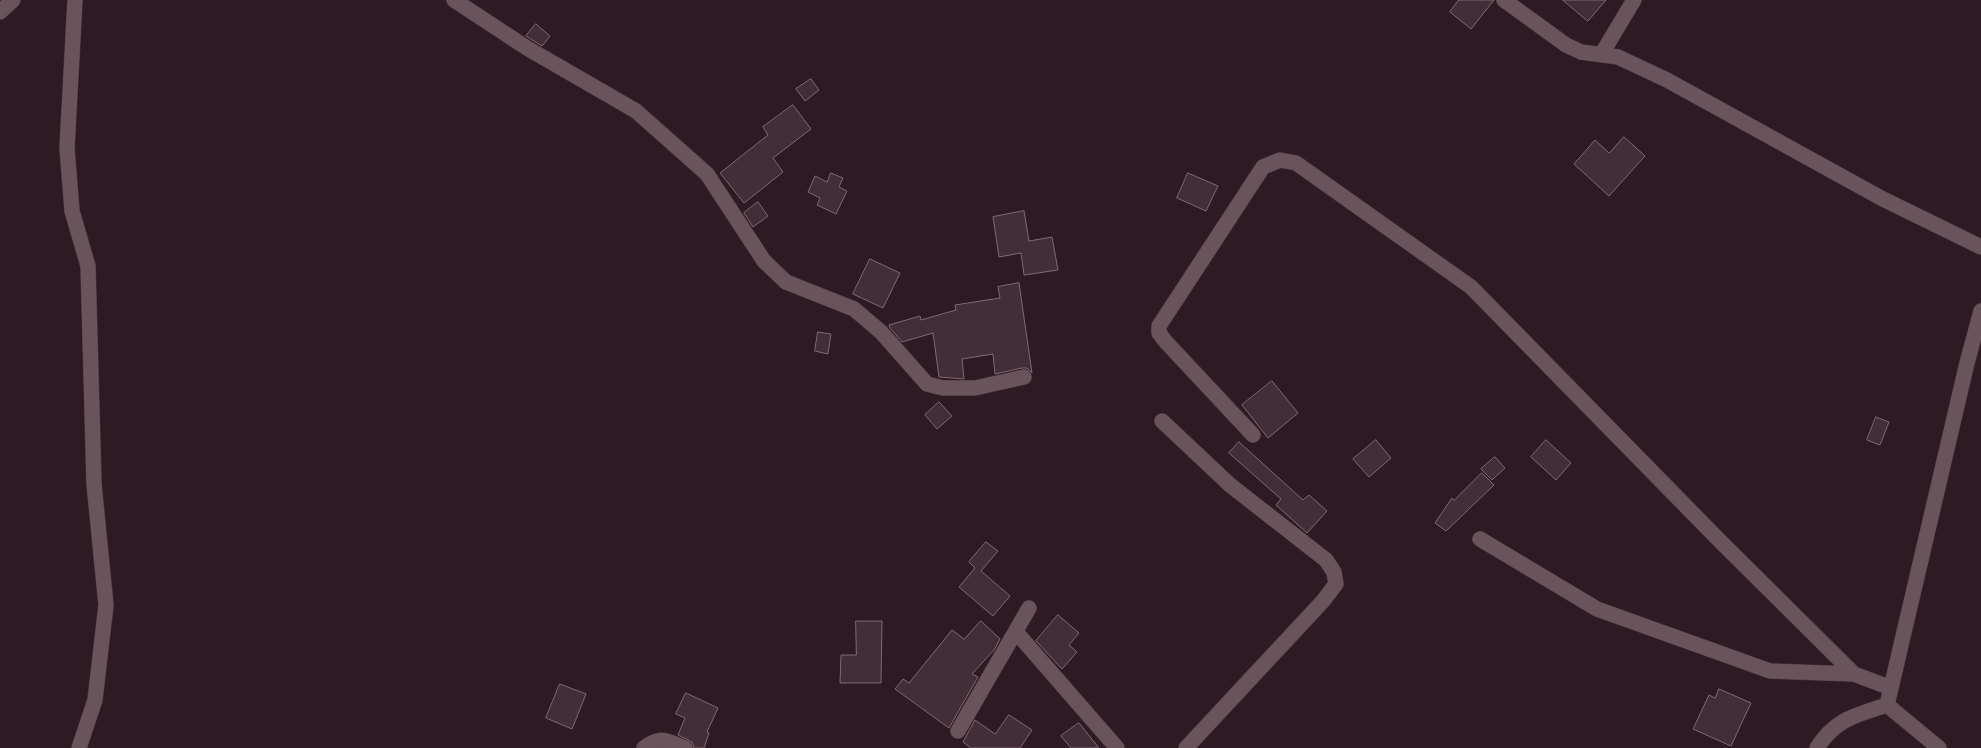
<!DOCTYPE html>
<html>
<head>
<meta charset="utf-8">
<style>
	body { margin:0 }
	canvas { display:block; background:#2e1a22 }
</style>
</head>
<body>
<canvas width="1981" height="748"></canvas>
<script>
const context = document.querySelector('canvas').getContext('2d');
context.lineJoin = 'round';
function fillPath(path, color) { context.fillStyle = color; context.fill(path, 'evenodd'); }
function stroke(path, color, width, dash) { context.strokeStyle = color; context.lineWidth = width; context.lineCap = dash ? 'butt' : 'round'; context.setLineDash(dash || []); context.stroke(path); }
const building = new Path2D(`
	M1459 0H1494L1471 29 1450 12Z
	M1563 0H1606L1588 21Z
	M536 24 550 36 542 46 526 36Z
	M811 79 819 90 805 101 796 89Z
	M793 105 811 129 773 158 783 172 744 203 720 173 768 135 763 127Z
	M1624 137 1645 156 1609 196 1574 164 1595 140 1609 153Z
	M831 173 843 178 839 187 847 191 836 214 817 205 820 198 808 192 815 176 827 182Z
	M1188 173 1218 186 1206 211 1177 198Z
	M758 202 768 216 753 227 744 213Z
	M1024 211 1029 241 1052 237 1058 270 1024 275 1021 253 999 257 993 217Z
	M870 259 900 273 883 308 853 294Z
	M1019 283 1032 373 1027 368H1022L995 374 993 354 962 359 964 379 939 377 933 333 902 342 890 328 889 325 920 316 921 320 956 310 955 305 1000 298 998 287Z
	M818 332 831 334 828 354 815 351Z
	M1272 381 1298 413 1268 438 1242 405Z
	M939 402 952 416 937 429 925 415Z
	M1876 417 1889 422 1880 445 1867 440Z
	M1376 440 1391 458 1369 477 1353 459Z
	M1546 440 1571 463 1556 480 1531 457Z
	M1239 442 1303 500 1309 495 1327 511 1307 533 1276 505 1281 499 1229 453Z
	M1495 457 1505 468 1492 480 1481 469Z
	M1482 473 1494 485 1446 531 1435 523 1452 498 1454 500Z
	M986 542 998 551 981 571 1010 596 993 616 959 587 975 568 969 562Z
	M1058 615 1079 633 1069 645 1077 652 1062 669 1036 641Z
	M856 621H882L881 683H840L841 655H856Z
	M981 621 1000 639 994 650 972 674 978 677 949 728 895 689 903 679 909 683 952 630 964 639Z
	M560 684 586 694 572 729 546 718Z
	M1719 689 1751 703 1731 746 1693 729 1709 695 1715 698Z
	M686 693 718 708 707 732 709 733 704 748H694L692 742 678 735 685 718 676 714Z
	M1009 715 1032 730 1020 748H971L963 742 975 720 995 734Z
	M1079 723 1099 748H1071L1061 736Z`);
const street = new Path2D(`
	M75 0 67 148 72 211 88 266 94 484 106 605 95 700 79 748
	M454 0 527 48 636 111 707 174 764 261 786 282 854 309 881 332 927 384 943 388H975L1024 377
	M1504 0 1566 45 1581 52 1618 57 1667 80 1881 198 1981 247
	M0 12 13 0
	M1601 55 1634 0
	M1162 421 1230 485 1326 560 1334 572 1336 584 1323 601 1186 748
	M1253 435 1166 342 1159 333V326L1263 167 1280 160 1296 163 1471 287 1718 539 1854 674
	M1480 539 1597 609 1770 671 1854 674 1891 688
	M1016 632 1117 748
	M1887 705 1967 363 1981 311
	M958 731 1029 608
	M644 748C662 735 666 741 685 748
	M1817 748C1835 719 1856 715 1887 705L1939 748`);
fillPath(building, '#432d36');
stroke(building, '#816872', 1);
stroke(street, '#48393f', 16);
stroke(street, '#6b535c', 15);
</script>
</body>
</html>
